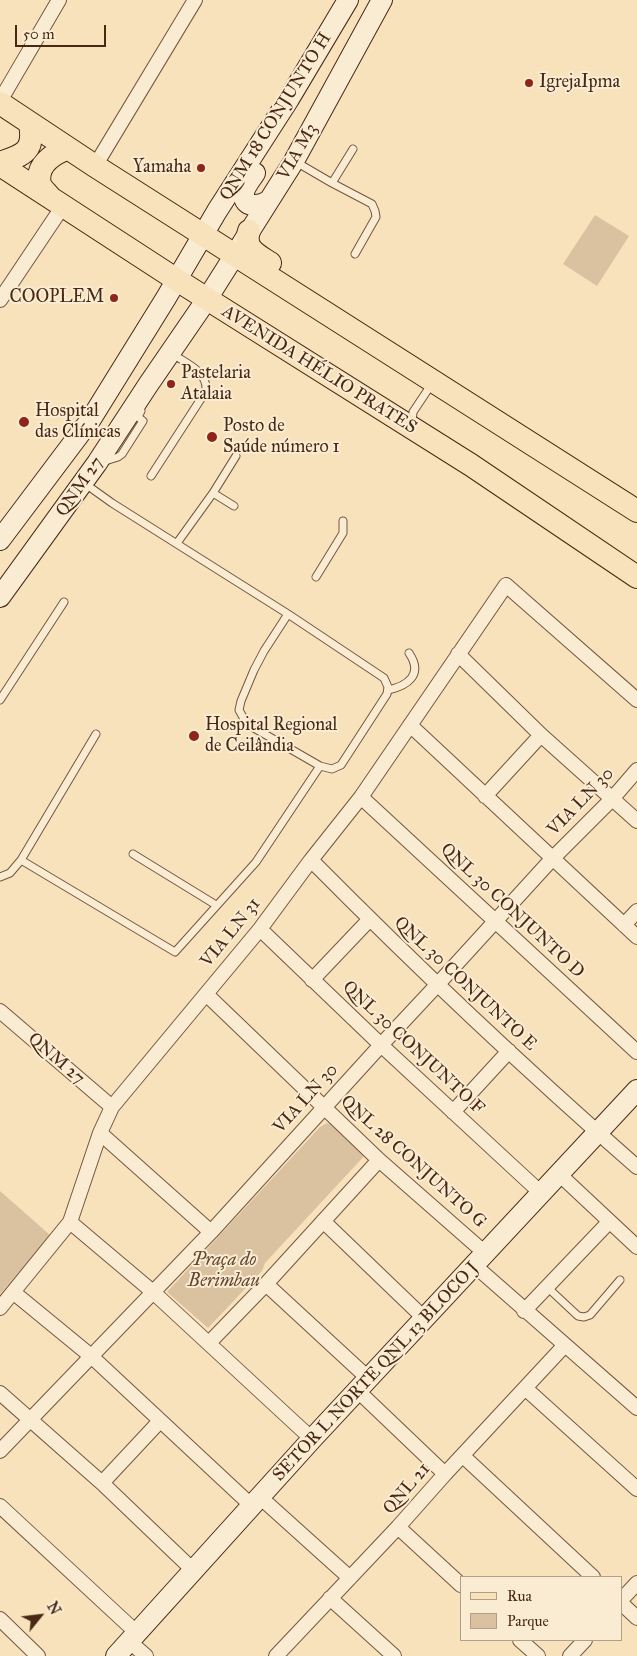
<!DOCTYPE html>
<html>
<head>
<meta charset="utf-8">
<style>
	body { margin:0 }
	#map { position:relative; width:637px; height:1656px; overflow:hidden; background:#f8e2bc; font-family:"IM FELL Great Primer",serif }
	canvas { display:block }
	.legend { position:absolute; left:460px; top:1576px; width:162px; height:65px; box-sizing:border-box; background:#faecd3; border:1px solid #b39e87; margin:0; padding:6px 9px; list-style:none; font-size:15px; color:#482815 }
	.legend li { display:flex; align-items:center; gap:10px; height:25px }
	.legend b { width:25px; border:1px solid #b39e87 }
	.north { position:absolute; left:15px; top:1591px; width:50px; height:50px; -webkit-text-stroke:4px #faecd3; paint-order:stroke; rotate:61deg; font-size:14px; font-weight:700; line-height:20px; text-align:center; color:#482815 }
	.north::after { content:''; display:block; margin:auto; width:18px; height:22px; background:#482815; clip-path:polygon(50% 0,100% 100%,50% 72%,0 100%) }
	.scale { position:absolute; left:15px; top:25px; width:91px; height:22px; box-sizing:border-box; border:2px solid #482815; border-top:0; padding-left:6px; font-size:15px; line-height:18px; white-space:nowrap; color:#482815; -webkit-text-stroke:4px #faecd3; paint-order:stroke }
</style>
</head>
<body>
<div id="map">
<canvas width="637" height="1656"></canvas>
<ul class="legend">
<li><b style="height:6px;background:#f8e2bc"></b>Rua</li>
<li><b style="height:14px;background:#dac2a0"></b>Parque</li>
</ul>
<div class="north">N</div>
<div class="scale">50 m</div>
</div>
<script>
const context = document.querySelector('canvas').getContext('2d');
context.lineJoin = 'round';
function fillPath(path, color) { context.fillStyle = color; context.fill(path, 'evenodd'); }
function stroke(path, color, width, dash) { context.strokeStyle = color; context.lineWidth = width; context.lineCap = dash ? 'butt' : 'round'; context.setLineDash(dash || []); context.stroke(path); }
function drawText(font, color, halo, rows, align = 'center') {
  context.font = font + ' "IM FELL Great Primer",serif'; context.lineWidth = 4; context.setLineDash([]); context.textBaseline = 'middle'; context.strokeStyle = halo; context.fillStyle = color; for (const [text, x, y, turn = 0] of rows) {
    context.save(); context.translate(x, y); context.rotate((+turn || 0) * Math.PI / 180); context.textAlign = isNaN(turn) ? turn : align; if (halo) context.strokeText(text, 0, 0); context.fillText(text, 0, 0); context.restore();
  }
}
const green = new Path2D(`
	M595 215 629 236 597 286 563 264Z
	M327 1123 335 1125 367 1153 265 1263 262 1271 208 1328 167 1292 320 1127Z
	M0 1191 50 1235 0 1294Z`);
const lane = new Path2D(`
	M296 162 332 183 353 149
	M332 183 372 204 375 211 376 217 355 254
	M412 423 413 412 431 385
	M102 462 118 457 122 454 143 421 138 417 141 411
	M151 476 206 391C208 371 185 363 171 353
	M84 483 112 503 288 614
	M213 493 234 506
	M177 543 213 493 236 456
	M316 577 343 533V521
	M288 614 384 678 388 687 387 694 341 765 332 769 320 766 254 728 244 719 239 710 241 701 254 670 264 651Z
	M388 690C407 686 424 675 409 653
	M0 700 64 602
	M133 854 216 905
	M21 860 175 952 256 862 320 766
	M0 877 10 873 21 860 96 734
	M547 1287 578 1316 584 1317 590 1315 620 1280`);
const street = new Path2D(`
	M0 101 59 0
	M95 166 195 0
	M0 300 63 206
	M458 654 541 735 637 821
	M410 725 637 937
	M485 796 541 735
	M361 797 637 1052
	M311 860C416 966 525 1069 637 1167
	M624 925 637 911
	M260 929 381 1045 541 1193
	M312 980 370 919
	M206 994 379 1160 485 1253
	M0 1011 112 1107
	M453 1112 509 1051
	M100 1133 211 1232
	M559 1174 637 1247
	M323 1221 424 1318
	M70 1222 153 1292 312 1439
	M474 1265 637 1408
	M266 1284 369 1379
	M13 1292 91 1356 252 1506
	M0 1308 70 1222 100 1133 112 1107 260 929 311 860 361 797 506 585 637 700
	M524 1311 609 1222
	M209 1343 266 1284 379 1160
	M525 1388 637 1489
	M358 1391 445 1474
	M0 1393 102 1483 193 1570
	M0 1451 211 1232 381 1045 438 984 552 859 612 799 637 770
	M463 1456 593 1577
	M102 1483 159 1422
	M260 1497 350 1578
	M0 1506 137 1633
	M398 1527 461 1585
	M330 1598 394 1656
	M621 1600 637 1583
	M621 1603 637 1618
	M0 1619 38 1656
	M520 1640 538 1656
	M130 1642 146 1656
	M276 1656 398 1527 445 1474 565 1345
	M570 1656 585 1640`);
const secondary = new Path2D(`
	M255 173C252 178 244 187 244 194 243 209 260 206 268 201
	M0 540 91 419 166 298 217 211 289 99 348 0
	M0 597 97 463 148 385 207 299 294 161 382 0
	M116 1656 312 1439 637 1090`);
const primary = new Path2D(`
	M0 103 95 166 637 511
	M0 163C23 155 35 152 30 124
	M0 165 177 280 471 465 637 577
	M50 197C47 193 41 188 40 184 35 165 53 154 68 148
	M249 231C243 249 258 255 270 263`);
const markers = [
	[529,83,5,"#8f2418"],
	[201,168,5,"#8f2418"],
	[114,298,5,"#8f2418"],
	[171,384,5,"#8f2418"],
	[24,422,6,"#8f2418"],
	[212,437,6,"#8f2418"],
	[194,736,6,"#8f2418"]
];
const poiNames = [
	["IgrejaIpma",539,83],
	["Yamaha",191,168,"right"],
	["COOPLEM",104,298,"right"],
	["Pastelaria",181,374],
	["Atalaia",181,395],
	["Hospital",35,412],
	["das Clínicas",35,433],
	["Posto de",223,427],
	["Saúde número 1",223,448],
	["Hospital Regional",205,726],
	["de Ceilândia",205,747]
];
const streetNames = [
	["QNM 18 CONJUNTO H",276,117,-58],
	["VIA M3",298,152,-60],
	["AVENIDA HÉLIO PRATES",319,370,32],
	["QNM 27",80,487,-55],
	["VIA LN 30",581,802,-46],
	["QNL 30 CONJUNTO D",512,911,43],
	["VIA LN 31",231,933,-51],
	["QNL 30 CONJUNTO E",465,984,43],
	["QNL 30 CONJUNTO F",413,1048,43],
	["QNM 27",56,1059,41],
	["VIA LN 30",306,1099,-48],
	["QNL 28 CONJUNTO G",413,1162,42],
	["SETOR L NORTE QNL 13 BLOCO J",376,1372,-47],
	["QNL 21",407,1489,-49]
];
const parkNames = [
	["Praça do",224,1261],
	["Berimbau",224,1282]
];
fillPath(green, '#dac2a0');
stroke(lane, '#74563f', 9);
stroke(street, '#74563f', 16);
stroke(secondary, '#482815', 22);
stroke(primary, '#482815', 24);
stroke(lane, '#faecd3', 7);
stroke(street, '#faecd3', 14);
stroke(secondary, '#faecd3', 20);
stroke(primary, '#f8e2bc', 22);
for (const [x, y, r, color] of markers) { const dot = new Path2D(); dot.arc(x, y, r, 0, 2 * Math.PI); context.fillStyle = color; context.fill(dot); stroke(dot, '#faecd3', 2); }
drawText('18px', '#482815', '#faecd3', poiNames, 'left');
drawText('18px', '#482815', '#faecd3', streetNames);
drawText('italic 18px', '#654731', '#faecd3', parkNames);
</script>
</body>
</html>
